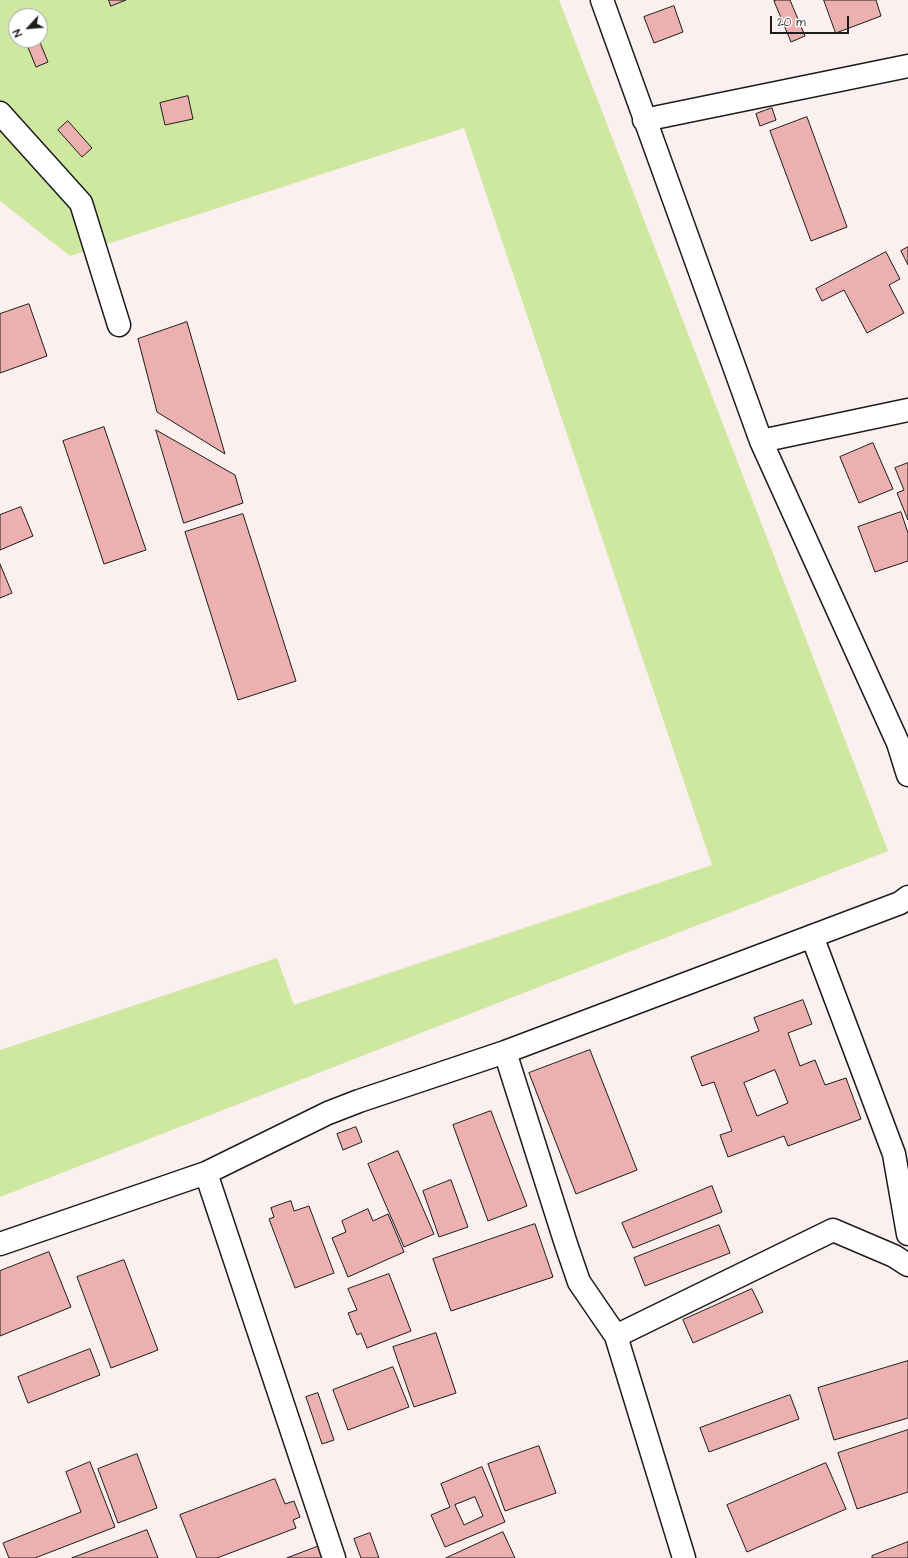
<!DOCTYPE html>
<html>
<head>
<meta charset="utf-8">
<style>
	body { margin:0 }
	#map { position:relative; width:908px; height:1558px; overflow:hidden; background:#fbefef; font-family:"Architects Daughter",sans-serif }
	canvas { display:block }
	.north { position:absolute; left:8px; top:8px; width:40px; height:40px; box-sizing:border-box; background:#fff; border:1px solid #a4a4a4; border-radius:50%; rotate:244deg; font-size:11px; font-weight:700; line-height:16px; text-align:center; color:#1c1c1c }
	.north::after { content:''; display:block; margin:auto; width:14px; height:18px; background:#1c1c1c; clip-path:polygon(50% 0,100% 100%,50% 72%,0 100%) }
	.scale { position:absolute; left:770px; top:16px; width:79px; height:18px; box-sizing:border-box; border:2px solid #1c1c1c; border-top:0; padding-left:5px; font-size:12px; line-height:14px; white-space:nowrap; color:#1c1c1c; -webkit-text-stroke:3px #fff; paint-order:stroke }
</style>
</head>
<body>
<div id="map">
<canvas width="908" height="1558"></canvas>
<div class="north">N</div>
<div class="scale">20 m</div>
</div>
<script>
const context = document.querySelector('canvas').getContext('2d');
context.lineJoin = 'round';
function fillPath(path, color) { context.fillStyle = color; context.fill(path, 'evenodd'); }
function stroke(path, color, width, dash) { context.strokeStyle = color; context.lineWidth = width; context.lineCap = dash ? 'butt' : 'round'; context.setLineDash(dash || []); context.stroke(path); }
const green = new Path2D(`
	M0 0H559L888 851 0 1197V1050L277 958 294 1005 712 865 464 128 70 256 0 201ZM16 16H40V40H16Z`);
const building = new Path2D(`
	M109 0H126L111 6Z
	M777 0H790L805 36 791 42 774 1Z
	M824 0H876L881 16 836 33Z
	M674 6 683 32 654 43 644 17Z
	M39 40 48 62 36 67 27 45Z
	M188 96 193 119 165 125 160 103Z
	M772 108 776 120 760 126 756 114Z
	M807 117 847 227 811 241 770 131Z
	M68 121 92 148 82 157 58 130Z
	M908 247V265L901 251Z
	M886 252 900 279 889 285 904 313 867 333 844 290 822 301 816 289Z
	M29 304 47 356 0 373V314Z
	M187 322 225 454 157 412 138 339Z
	M104 427 146 550 104 564 63 441Z
	M156 430 235 475 243 503 184 523Z
	M873 443 893 489 859 503 840 457Z
	M908 463V520L897 493 904 490 895 468Z
	M21 507 33 536 0 550V515Z
	M901 512 908 533V561L875 572 858 527Z
	M243 514 296 681 238 700 185 532Z
	M0 564 12 593 0 598Z
	M803 1000 812 1024 788 1033 800 1066 815 1060 825 1085 846 1078 861 1119 788 1146 784 1136 728 1157 720 1135 732 1131 714 1082 702 1086 691 1057 759 1031 754 1018ZM775 1070 788 1103 757 1116 744 1083Z
	M590 1050 637 1170 576 1194 529 1073Z
	M491 1111 527 1206 488 1221 453 1125Z
	M356 1127 362 1142 343 1150 337 1134Z
	M398 1151 434 1234 404 1247 368 1164Z
	M451 1180 468 1227 439 1237 423 1191Z
	M712 1186 722 1212 633 1248 622 1223Z
	M291 1201 294 1211 309 1206 334 1273 295 1288 269 1219 274 1217 271 1208Z
	M368 1209 373 1221 388 1214 404 1252 348 1277 332 1238 346 1232 342 1221Z
	M535 1224 553 1277 451 1311 433 1259Z
	M719 1225 730 1253 645 1286 634 1258Z
	M49 1252 71 1307 0 1336V1271Z
	M124 1260 158 1350 111 1368 77 1277Z
	M389 1274 411 1331 367 1348 361 1333 357 1335 348 1313 357 1310 348 1289Z
	M752 1289 763 1312 693 1343 683 1320Z
	M436 1333 456 1393 414 1407 393 1347Z
	M90 1349 100 1375 28 1403 18 1377Z
	M908 1361V1418L834 1440 818 1388Z
	M393 1367 409 1407 348 1430 333 1390Z
	M318 1393 334 1440 322 1444 306 1397Z
	M790 1395 799 1419 709 1452 700 1428Z
	M908 1430V1492L857 1509 838 1453Z
	M539 1446 556 1493 505 1511 488 1464Z
	M137 1454 157 1508 118 1523 98 1469Z
	M90 1462 115 1527 35 1558H9L3 1543 81 1512 66 1472Z
	M826 1463 846 1509 747 1552 727 1505Z
	M482 1467 505 1522 445 1547 431 1515 450 1507 441 1484ZM475 1497 483 1516 464 1525 455 1505Z
	M275 1479 285 1504 294 1501 300 1517 293 1520 296 1528 217 1558H197L180 1515Z
	M147 1530 158 1558H72Z
	M503 1532 515 1558H446Z
	M370 1533 379 1558H361L354 1539Z
	M908 1542V1558H872V1556Z
	M322 1545 327 1558H287Z`);
const minor = new Path2D(`
	M602 0 761 441 898 743 908 775
	M0 113 81 203 119 325
	M644 120 908 66
	M761 441 908 410
	M812 936 894 1154 908 1234
	M505 1052 566 1244 579 1282 616 1336 684 1558
	M206 1173 334 1558
	M0 1244 206 1173 328 1113 359 1101 505 1052 900 903 908 897
	M616 1336 833 1230 894 1256 908 1265`);
fillPath(green, '#cee99f');
fillPath(building, '#ecb1ae');
stroke(building, '#1c1c1c', 1);
stroke(minor, '#1c1c1c', 25);
stroke(minor, '#fff', 22);
</script>
</body>
</html>
